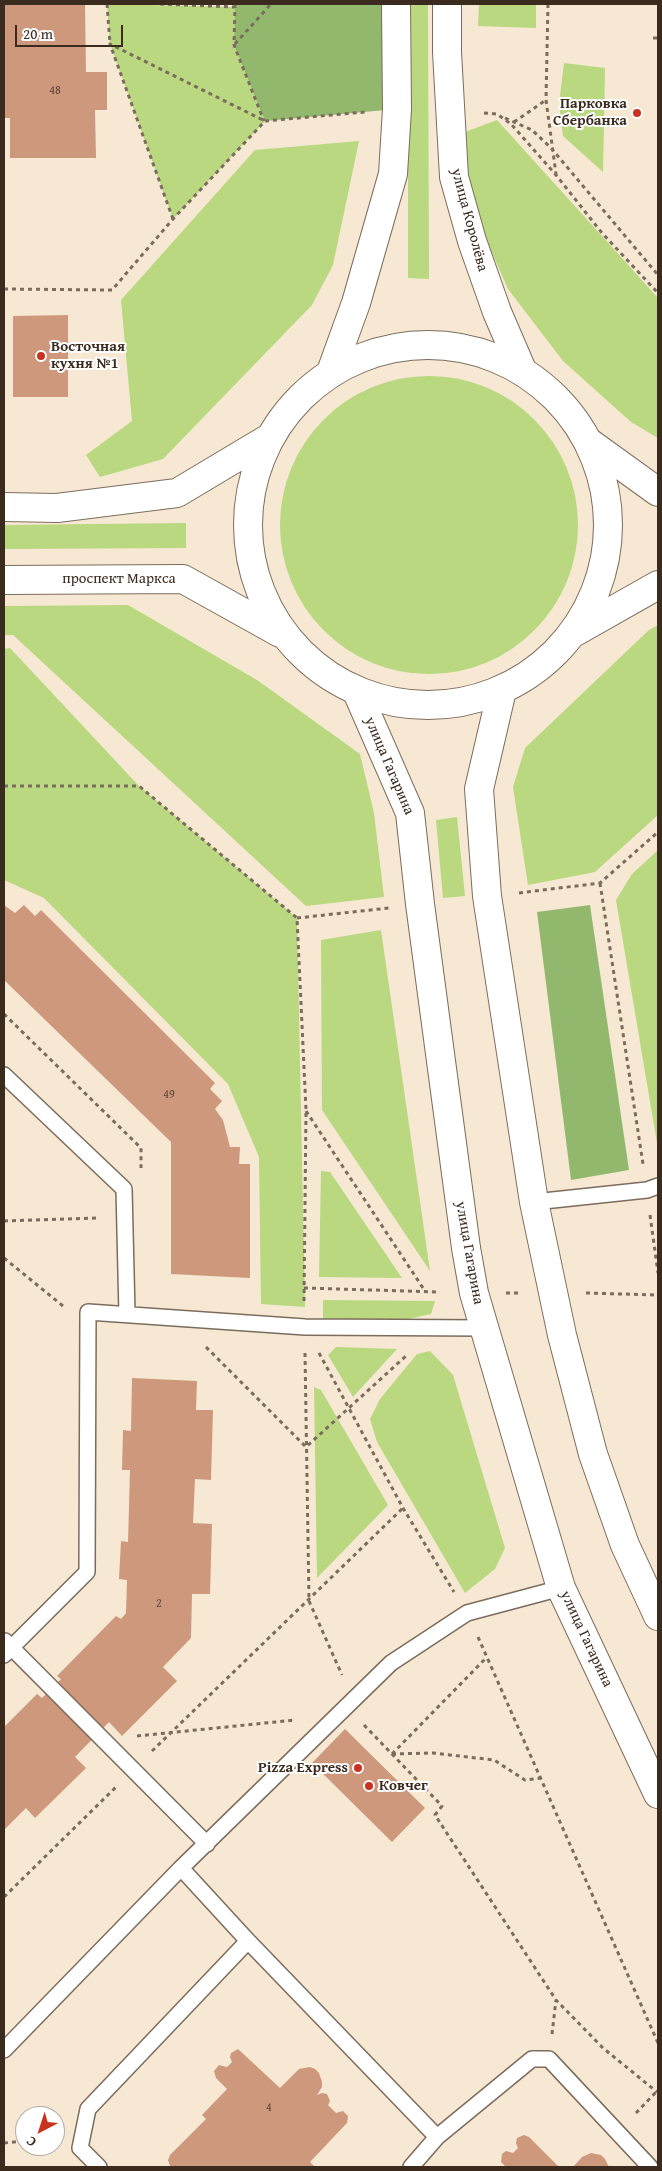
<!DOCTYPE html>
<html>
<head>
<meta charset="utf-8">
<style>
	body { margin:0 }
	#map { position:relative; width:662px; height:2171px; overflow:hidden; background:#f6e8d2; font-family:"Gentium Book Plus",serif }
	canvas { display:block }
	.frame { position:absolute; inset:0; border:5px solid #3b2a1e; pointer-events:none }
	.north { position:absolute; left:15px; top:2106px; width:50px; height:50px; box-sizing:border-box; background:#fff; border:1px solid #b1aaa5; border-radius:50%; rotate:220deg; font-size:14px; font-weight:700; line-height:20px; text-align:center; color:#3b2a1e }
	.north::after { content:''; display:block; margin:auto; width:18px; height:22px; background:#c8321e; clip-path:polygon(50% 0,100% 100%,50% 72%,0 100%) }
	.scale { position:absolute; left:15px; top:25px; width:108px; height:22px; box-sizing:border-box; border:2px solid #3b2a1e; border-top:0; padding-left:6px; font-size:15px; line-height:18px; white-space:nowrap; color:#3b2a1e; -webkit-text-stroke:4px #fff; paint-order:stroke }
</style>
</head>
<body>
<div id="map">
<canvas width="662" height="2171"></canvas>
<div class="frame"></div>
<div class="north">С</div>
<div class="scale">20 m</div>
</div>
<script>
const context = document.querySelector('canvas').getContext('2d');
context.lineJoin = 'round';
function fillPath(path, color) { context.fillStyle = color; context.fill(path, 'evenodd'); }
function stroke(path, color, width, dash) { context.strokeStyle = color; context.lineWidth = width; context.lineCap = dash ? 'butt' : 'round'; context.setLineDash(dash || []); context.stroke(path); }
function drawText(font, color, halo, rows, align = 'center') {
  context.font = font + ' "Gentium Book Plus",serif'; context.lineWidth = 4; context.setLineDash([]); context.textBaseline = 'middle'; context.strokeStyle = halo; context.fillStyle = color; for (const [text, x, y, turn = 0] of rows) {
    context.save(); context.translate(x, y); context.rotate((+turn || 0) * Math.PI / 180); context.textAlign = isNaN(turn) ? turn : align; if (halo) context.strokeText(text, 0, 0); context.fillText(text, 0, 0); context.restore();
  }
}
const green = new Path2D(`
	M107 4 235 7 234 45 265 121 173 219 110 44Z
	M408 4H428L429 279 408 278Z
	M479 4H536V28L478 26Z
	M564 63 605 68 603 172 563 136 559 104Z
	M497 120 658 298V438L631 422 563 361 508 289 482 230 468 180 465 132Z
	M359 141 333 265 312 305 163 459 100 477 86 455 132 421 121 300 255 150Z
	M280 525a149 149 0 1 1 298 0a149 149 0 1 1-298 0Z
	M186 523V548L4 549V525Z
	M128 605 257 680 360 754 374 813 384 897 306 906 13 635H4V606Z
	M658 625V815L595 872 528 885 513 787 525 748 649 630Z
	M10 648 139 786 297 918 305 1307 261 1304 259 1157 228 1084 44 898 4 880V649Z
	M457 817 465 896 443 898 436 820Z
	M658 850V1149L616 900 632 874Z
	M381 930 430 1271 322 1110 321 940Z
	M321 1171 330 1172 402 1278 319 1277Z
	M323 1300 435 1301 431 1314 403 1320 323 1321Z
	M336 1347 397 1349 353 1397 328 1355Z
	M430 1351 453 1375 505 1548 495 1569 465 1593 377 1442 370 1419 380 1399 417 1354Z
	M314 1387 321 1390 388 1505 317 1578Z`);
const forest = new Path2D(`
	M235 4H396L397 109 265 121 234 45Z
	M590 905 629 1170 571 1180 537 912Z`);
const building = new Path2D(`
	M4 4H85L86 72H107V110H95L96 158H10V118H4Z
	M68 315V397H13V316Z
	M4 905 15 913 24 905 35 916 41 910 215 1083 210 1089 222 1101 215 1109 223 1120 230 1147H240L239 1164H250V1278L171 1274V1142L4 980Z
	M132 1378 197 1381 196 1410H213L211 1480 195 1479 193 1523 212 1524 210 1594H192L191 1638 163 1667 177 1681 122 1736 109 1722 75 1757 86 1768 35 1818 26 1808 4 1830V1727L37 1694 42 1698 61 1679 57 1676 116 1616 121 1619 126 1613 127 1580 119 1579 121 1541 128 1542 130 1470H122L123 1430 131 1431Z
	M345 1729 425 1808 392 1842 312 1763Z
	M238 2049 280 2088 299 2069 310 2067 315 2069 319 2073 322 2082V2087L317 2095 322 2093 327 2094 330 2101 328 2105 336 2113 343 2111 348 2116 347 2123 310 2162 315 2167H172L170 2166 168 2160 170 2155 206 2119 202 2115 227 2089 216 2078 214 2071 219 2065 227 2067 232 2062 230 2057 231 2053Z
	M524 2135 529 2137 559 2167H506L501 2162 502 2154 506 2151 513 2153 518 2148 516 2143 517 2138Z
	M591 2153 601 2155 605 2159 609 2167H573L582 2157Z`);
const path = new Path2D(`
	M107 4 110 44
	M160 4 235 7
	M235 4 234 45 264 121
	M548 4 546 100 556 174
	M653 38H658
	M235 44 271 4
	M484 113 497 114 511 124 556 175 602 233 658 293
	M505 118 532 130 551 148 658 275
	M514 122 546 100
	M173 219 110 44 265 121
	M4 289 112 290 173 219 265 121 365 112
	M4 786H139L297 918 306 1110 304 1301
	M600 883 643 1164
	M519 893 600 883 658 832
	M297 918 389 908
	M4 1014 141 1148V1168
	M306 1111 425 1291
	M650 1215 658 1273
	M4 1221 98 1218
	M4 1258 63 1306
	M304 1288 440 1292
	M506 1293H520
	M586 1293 658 1295
	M206 1347 306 1447 407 1355
	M305 1353 309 1601 342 1675
	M319 1353 403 1508 454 1592
	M478 1637 658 2043
	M364 1725 442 1806 435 1815 556 2000 603 2048 657 2092
	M137 1736 295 1720
	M152 1751 403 1508
	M392 1754 433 1753 494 1760 525 1780 541 1778
	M392 1754 487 1657
	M4 1897 116 1787
	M552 2034 556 2000
	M636 2113 658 2090
	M4 2143 25 2141`);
const lane = new Path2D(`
	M4 1075 124 1189 127 1314
	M534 1202 647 1190 658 1186
	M5 1641 207 1844
	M4 1655 87 1572 88 1312 305 1327 485 1328
	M181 1868 248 1941
	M4 2050 181 1868 391 1663 467 1613 561 1588
	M99 2167 80 2148 88 2109 248 1941 437 2137
	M411 2167 437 2137 532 2059H549L650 2167`);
const secondary = new Path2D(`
	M447 4V52L454 177 472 241 497 312 522 370
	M331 372 356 303 393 174 397 109 396 4
	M502 690 479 789 487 896 534 1202 562 1335 593 1454 625 1545 658 1616
	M357 692 410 813 420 904 466 1248 474 1293 561 1588 658 1794`);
const primary = new Path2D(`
	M248 525a180 180 0 1 1 360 0a180 180 0 1 1-360 0Z
	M590 443 658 492
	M4 507 57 508 177 493 269 438
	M4 580 183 579 280 633
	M575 632 658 585`);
const markers = [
	[637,113,5,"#c8321e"],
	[41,356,5,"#c8321e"],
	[358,1768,5,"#c8321e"],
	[369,1786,5,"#c8321e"]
];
const numberNames = [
	["48",55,91],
	["49",169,1095],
	["2",159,1604],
	["4",269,2108]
];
const poiNames = [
	["Парковка",627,104],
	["Сбербанка",627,121],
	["Восточная",51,347,"left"],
	["кухня №1",51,364,"left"],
	["Pizza Express",348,1768],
	["Ковчег",379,1786,"left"]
];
const streetNames = [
	["улица Королёва",469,220,75],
	["проспект Маркса",119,579],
	["улица Гагарина",389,766,67],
	["улица Гагарина",469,1253,80],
	["улица Гагарина",586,1639,65]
];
fillPath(green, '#b9d880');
fillPath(forest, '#92b86e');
fillPath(building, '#ce987d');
stroke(lane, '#7c6c5d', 18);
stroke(secondary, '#7c6c5d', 30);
stroke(primary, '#7c6c5d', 30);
stroke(path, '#7c6c5d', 3, [4, 4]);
stroke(lane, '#fff', 15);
stroke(secondary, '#fff', 28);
stroke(primary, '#fff', 28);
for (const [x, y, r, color] of markers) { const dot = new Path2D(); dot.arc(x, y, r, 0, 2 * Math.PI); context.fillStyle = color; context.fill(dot); stroke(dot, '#fff', 2); }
drawText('12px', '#604636', null, numberNames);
drawText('bold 15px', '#3b2a1e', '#fff', poiNames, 'right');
drawText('15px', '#3b2a1e', '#fff', streetNames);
</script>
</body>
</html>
